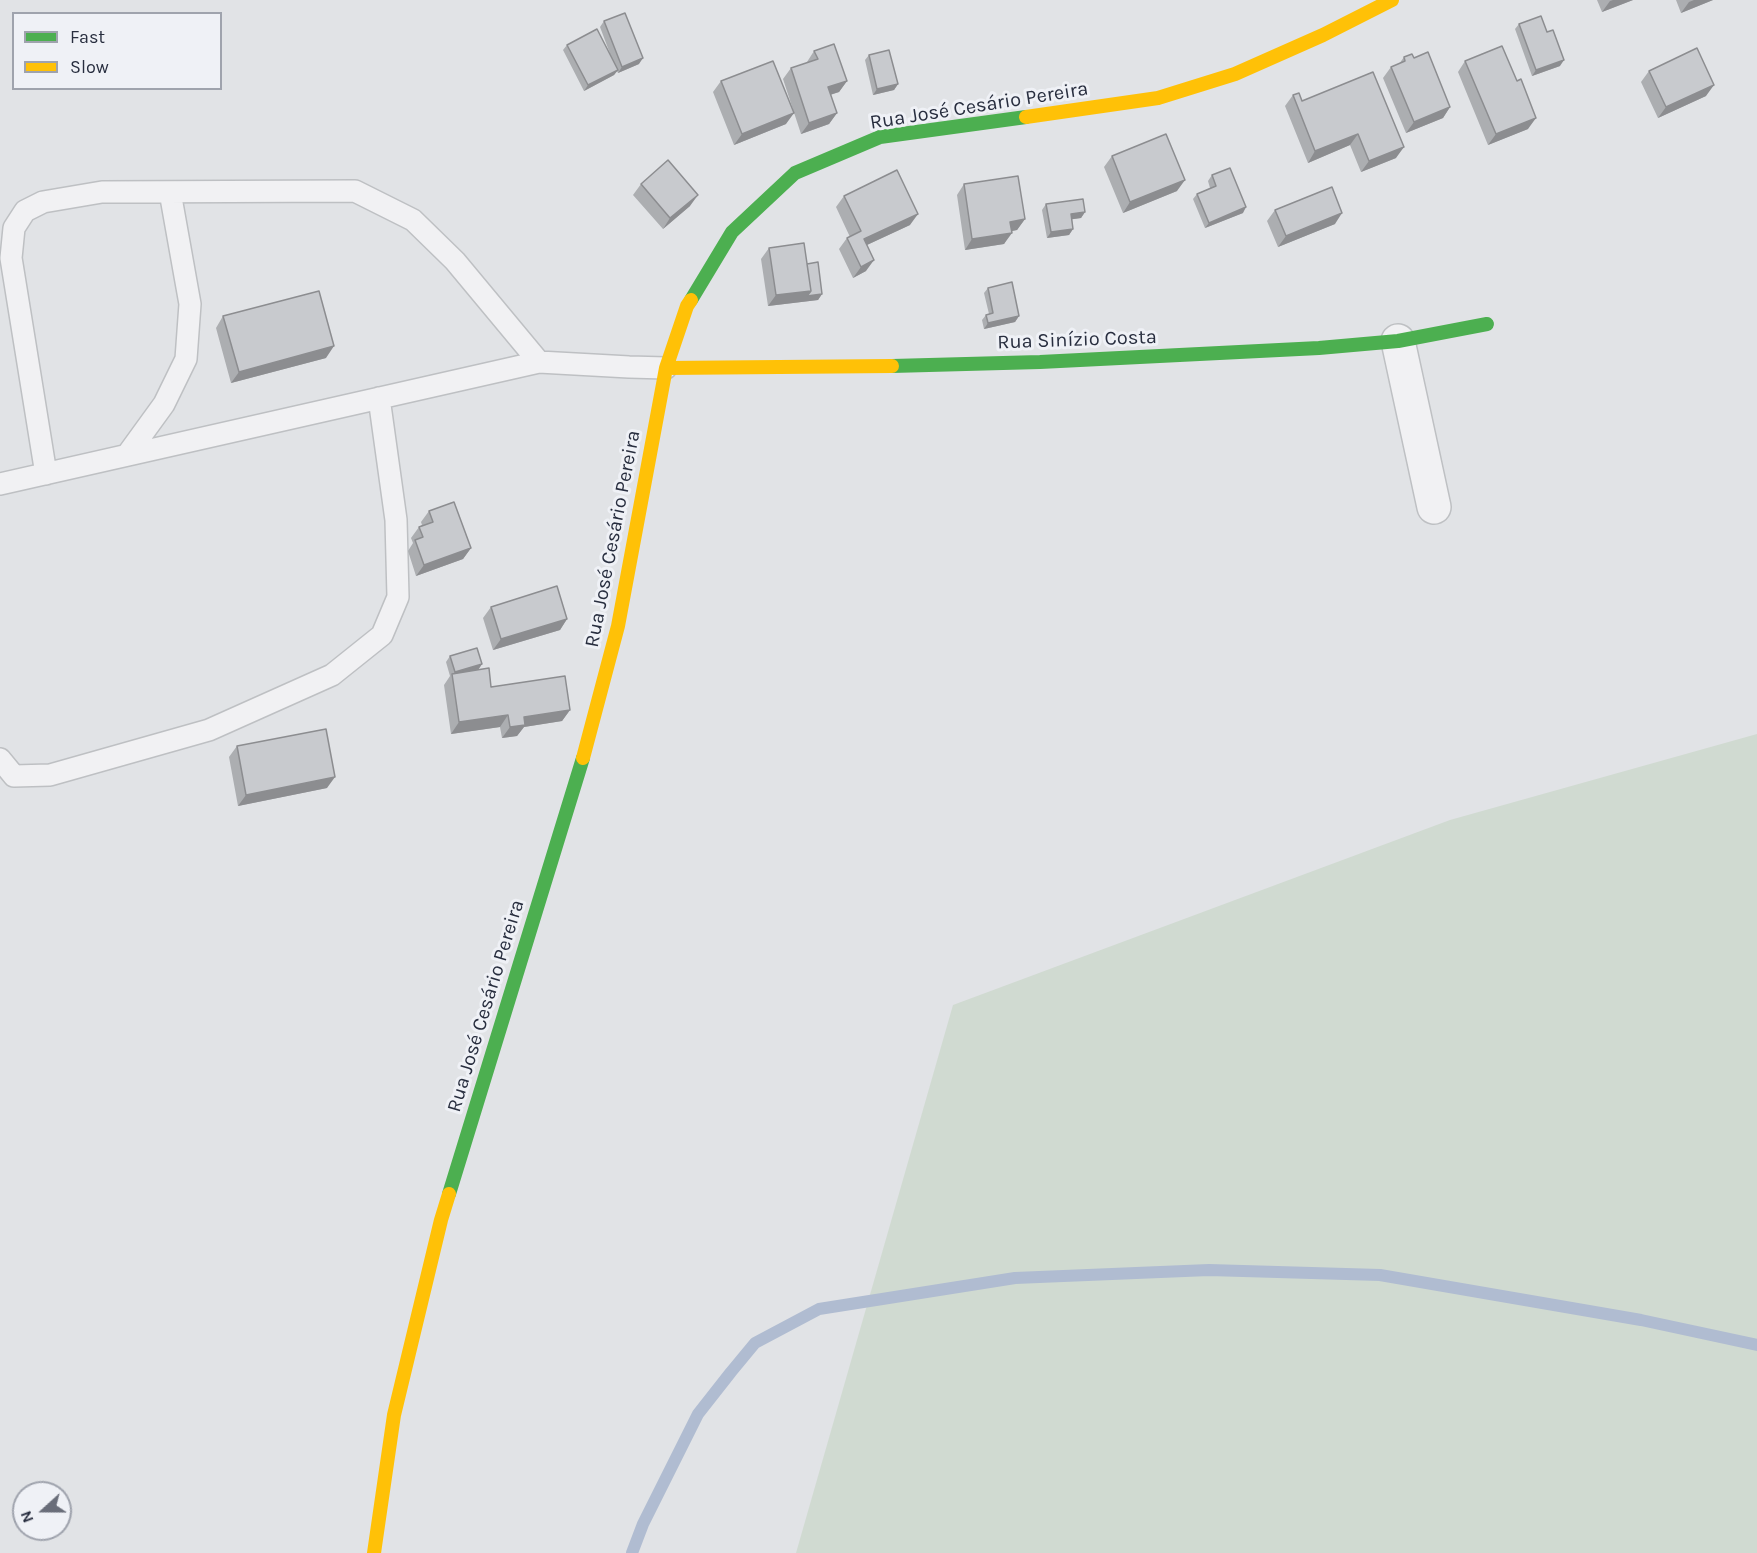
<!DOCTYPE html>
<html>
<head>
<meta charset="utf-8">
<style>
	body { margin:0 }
	#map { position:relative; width:1757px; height:1553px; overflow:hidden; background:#e1e3e6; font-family:Karla,sans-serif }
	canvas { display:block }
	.legend { position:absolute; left:12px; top:12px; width:210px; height:78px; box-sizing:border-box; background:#eff1f6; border:2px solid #9fa3ad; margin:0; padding:8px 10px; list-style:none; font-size:18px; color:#282e3f }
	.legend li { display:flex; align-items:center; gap:12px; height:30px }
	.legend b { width:30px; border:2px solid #9fa3ad }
	.north { position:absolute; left:12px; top:1481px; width:60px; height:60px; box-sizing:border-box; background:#eff1f6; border:2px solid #9fa3ad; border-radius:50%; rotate:249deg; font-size:16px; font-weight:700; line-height:24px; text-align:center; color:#282e3f }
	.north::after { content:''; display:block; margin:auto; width:21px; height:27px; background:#696d79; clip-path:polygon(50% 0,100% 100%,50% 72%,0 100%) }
</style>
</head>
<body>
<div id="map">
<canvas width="1757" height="1553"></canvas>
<ul class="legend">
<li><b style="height:8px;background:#4caf50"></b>Fast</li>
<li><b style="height:8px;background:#ffc107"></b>Slow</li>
</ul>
<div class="north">N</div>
</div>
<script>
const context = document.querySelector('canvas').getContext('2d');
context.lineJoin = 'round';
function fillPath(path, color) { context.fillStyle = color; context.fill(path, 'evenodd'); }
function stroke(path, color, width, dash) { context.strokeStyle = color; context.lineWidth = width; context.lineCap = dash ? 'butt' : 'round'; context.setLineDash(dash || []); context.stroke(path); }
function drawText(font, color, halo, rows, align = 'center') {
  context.font = font + ' Karla,sans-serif'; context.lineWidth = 6; context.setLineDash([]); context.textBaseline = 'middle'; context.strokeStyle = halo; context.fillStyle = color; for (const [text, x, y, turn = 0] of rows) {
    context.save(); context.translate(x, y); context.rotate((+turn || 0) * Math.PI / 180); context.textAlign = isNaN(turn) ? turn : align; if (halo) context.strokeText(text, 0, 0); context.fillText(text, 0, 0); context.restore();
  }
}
const green = new Path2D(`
	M1757 734V1553H796L953 1005 1450 820Z`);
const stream = new Path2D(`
	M632 1553 643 1524 698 1414 731 1372 755 1343 819 1309 1015 1278 1209 1270 1380 1275 1641 1320 1757 1345`);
const lane = new Path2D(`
	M127 455 164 404 186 359 190 304 170 192
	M46 474 11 258 14 228 25 211 43 202 102 192 355 191 413 220 455 261 539 362
	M0 484 539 362 629 367 666 368
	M0 759 14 776 50 775 209 730 332 675 382 635 398 597 396 520 379 398`);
const street = new Path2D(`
	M1398 341 1434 507`);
const fast = new Path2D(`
	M691 300 732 232 795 173 880 137 1026 117
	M892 366 1040 362 1319 348 1398 341 1487 324
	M449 1194 583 758`);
const slow = new Path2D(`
	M1026 117 1158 98 1235 74 1323 35 1392 0
	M666 368 892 366
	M583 758 618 626 666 368 687 306 691 300
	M374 1553 394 1415 441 1220 449 1194`);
const wall = new Path2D(`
	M1597 0H1633L1602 12Z
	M1676 0H1713L1681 13Z
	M604 21 639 64 618 73 617 71 614 75 584 91 563 50 567 45 612 59 600 27Z
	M1519 24 1547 32 1560 66 1532 76 1515 29Z
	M814 51 847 81 839 92 830 95 837 113 829 124 801 134 783 79 791 68 807 63V62Z
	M869 55 898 84 894 90 873 95 865 60Z
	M1404 57 1414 58 1450 107 1443 118 1406 133 1383 78 1391 67 1399 64Z
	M1465 61 1528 129 1488 145 1458 72Z
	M1649 71 1706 96 1658 118 1641 82Z
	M721 81 786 124 734 145 713 92Z
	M1293 95 1302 101 1396 158 1361 172 1350 145 1308 163 1285 106Z
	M1112 156 1177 191 1123 213 1104 167Z
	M1212 175 1243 213 1205 228 1193 199 1197 194 1210 188 1208 181Z
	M641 184 690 206 663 229 633 195Z
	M964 184 1025 219 1017 230 1011 231 1004 244 965 250 957 195Z
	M844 196 910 225 867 245 866 271 853 278 839 249 847 238 850 237 836 207Z
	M1046 204 1085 212 1081 218 1072 219 1073 229 1069 235 1047 238 1042 210Z
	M1275 210 1335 224 1278 247 1267 221Z
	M769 248 807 264 822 294 818 300 768 306 761 259Z
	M988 288 1019 316 1015 322 984 329 982 320 986 315 989 314 984 293Z
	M223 316 326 358 231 383 216 328Z
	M429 511 471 548 463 559 416 576 408 551 413 543 411 538 419 527 422 525 421 522Z
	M491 607 567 619 560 630 493 650 483 618Z
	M450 656 482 664 478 670 491 687 570 710 562 721 524 727 517 736 502 738 500 727 451 734 444 685 450 676 446 662Z
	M237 746 327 788 238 806 229 757Z`);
const shadedWall = new Path2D(`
	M1613 0H1633L1602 12 1610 1Z
	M1694 0H1713L1681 13 1689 2Z
	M643 58 639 64 618 73 622 67Z
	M1564 60 1560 66 1532 76 1536 70Z
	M618 70 614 75 584 91 588 85Z
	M847 81 839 92 820 98 828 87Z
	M898 84 894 90 873 95 877 89Z
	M1714 85 1706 96 1658 118 1666 107Z
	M1450 107 1443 118 1406 133 1414 122Z
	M794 113 786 124 734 145 742 134Z
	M837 113 829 124 801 134 809 123Z
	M1536 118 1528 129 1488 145 1496 134Z
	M1358 134 1350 145 1308 163 1315 151Z
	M1404 147 1396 158 1361 172 1369 161Z
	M1185 180 1177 191 1123 213 1130 202Z
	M698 195 690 206 663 229 670 218Z
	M1246 207 1243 213 1205 228 1209 223Z
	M1085 212 1081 218 1067 220 1071 214Z
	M1342 213 1335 224 1278 247 1286 236Z
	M918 214 910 225 856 250 864 239Z
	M1025 219 1017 230 1002 233 1010 222Z
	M1073 229 1069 235 1047 238 1051 232Z
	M1012 233 1004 244 965 250 972 239Z
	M874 260 866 271 853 278 861 267Z
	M811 291 822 294 818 300 768 306 776 295Z
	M1019 316 1015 322 984 329 988 323Z
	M334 346 326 358 231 383 239 372Z
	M471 548 463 559 416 576 424 565Z
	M567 619 560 630 493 650 501 639Z
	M482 664 478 670 452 676 455 672Z
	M570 710 562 721 524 727 517 736 502 738 510 727 524 717Z
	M508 715 500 727 451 734 459 722Z
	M335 777 327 788 238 806 246 795Z`);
const building = new Path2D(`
	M625 13 643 58 622 67 604 21Z
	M1541 16 1547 32 1553 30 1564 60 1536 70 1519 24Z
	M597 29 618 70 588 85 567 45Z
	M834 44 847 81 828 87 837 113 809 123 791 68 818 59 814 51Z
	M1502 46 1517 81 1521 79 1536 118 1496 134 1465 61Z
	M1697 48 1714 85 1666 107 1649 71Z
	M889 50 898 84 877 89 869 55Z
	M1428 52 1450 107 1414 122 1391 67 1405 61 1404 57 1412 54 1414 58Z
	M773 61 794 113 742 134 721 81Z
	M1373 72 1404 147 1369 161 1358 134 1315 151 1293 95 1299 93 1302 101Z
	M1166 134 1185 180 1130 202 1112 156Z
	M668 160 698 195 670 218 641 184Z
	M1230 168 1246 207 1209 223 1197 194 1216 186 1212 175Z
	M897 170 918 214 864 239 874 260 861 267 847 238 861 231 844 196Z
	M1018 176 1025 219 1010 222 1012 233 972 239 964 184Z
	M1332 187 1342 213 1286 236 1275 210Z
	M1083 199 1085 212 1071 214 1073 229 1051 232 1046 204Z
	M804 243 811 291 776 295 769 248Z
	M818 262 822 294 807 296 811 291 807 264Z
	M1012 282 1019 316 988 323 986 315 993 313 988 288Z
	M319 291 334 346 239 372 223 316Z
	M454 502 471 548 424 565 415 540 423 537 419 527 433 522 429 511Z
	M557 586 567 619 501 639 491 607Z
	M477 648 482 664 455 672 450 656Z
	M489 668 491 687 565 676 570 710 524 717 525 725 510 727 508 715 459 722 452 674Z
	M326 729 335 777 246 795 237 746Z`);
const streetNames = [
	["Rua José Cesário Pereira",979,106,-9],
	["Rua Sinízio Costa",1077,340,-2],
	["Rua José Cesário Pereira",613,539,-79],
	["Rua José Cesário Pereira",486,1006,-73]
];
fillPath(green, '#d0dad1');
stroke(stream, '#b0bcd1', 12);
stroke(lane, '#bec0c3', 24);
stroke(street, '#bec0c3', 36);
stroke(lane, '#f1f1f3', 21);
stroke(street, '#f1f1f3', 33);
stroke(fast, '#4caf50', 14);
stroke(slow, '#ffc107', 14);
fillPath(wall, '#acaeb1');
fillPath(shadedWall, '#8c8d90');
fillPath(building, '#c8cace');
stroke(building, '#8c8d90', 1.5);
drawText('20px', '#282e3f', '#eff1f6', streetNames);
</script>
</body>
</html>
